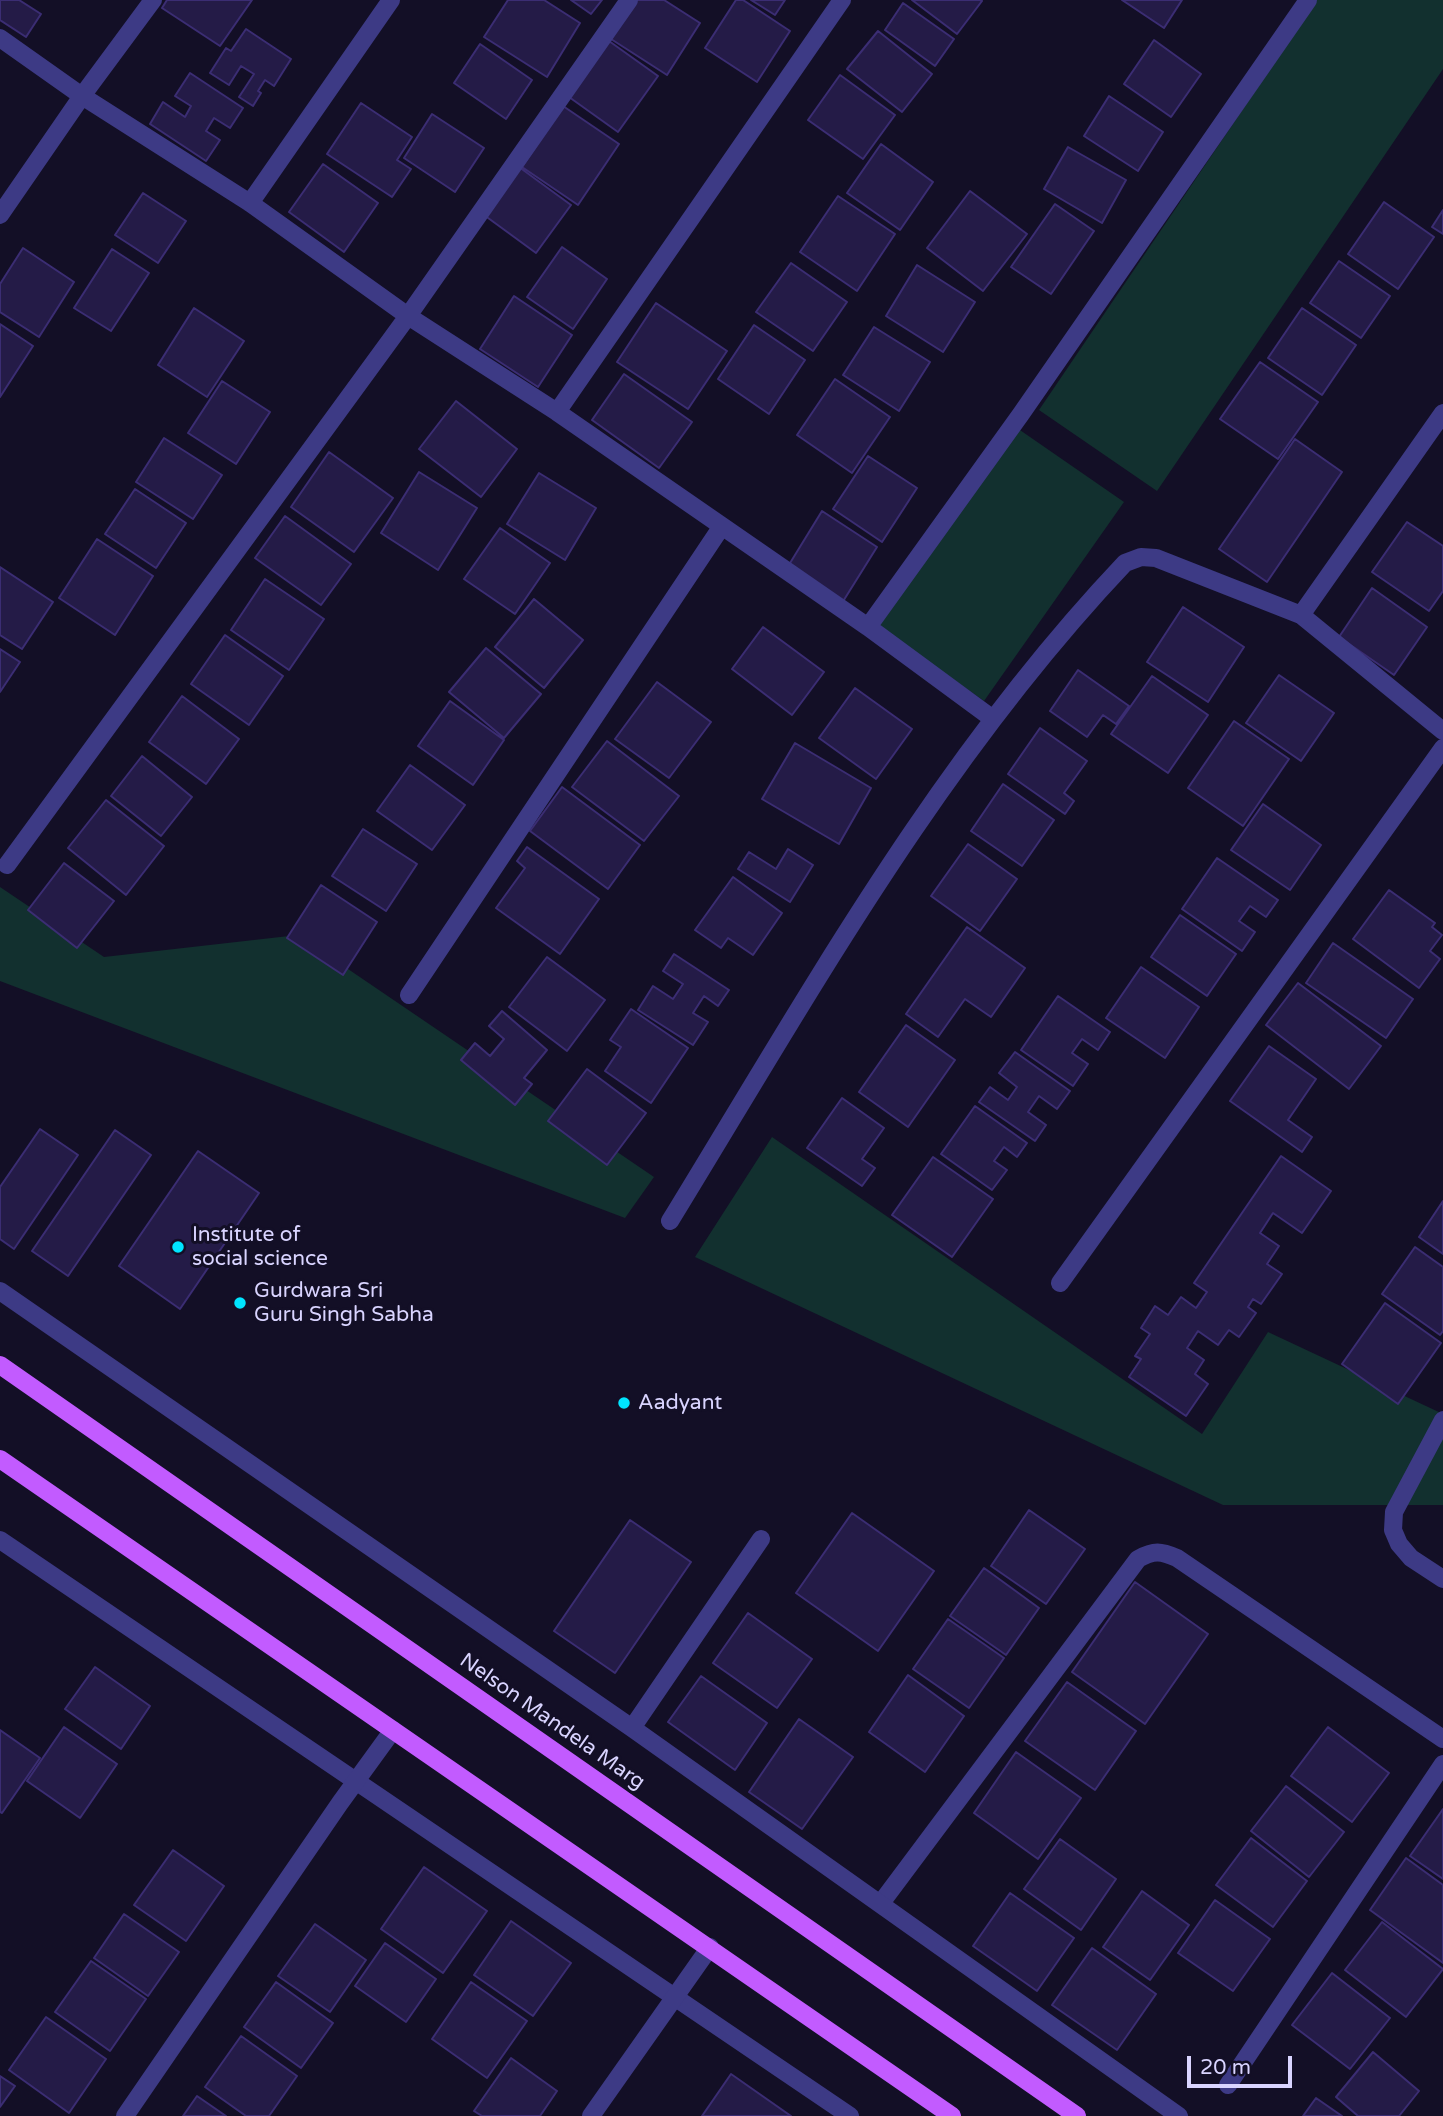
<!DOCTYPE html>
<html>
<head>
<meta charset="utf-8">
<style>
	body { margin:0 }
	#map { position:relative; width:1443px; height:2116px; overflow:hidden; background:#130f26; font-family:"Varela Round",sans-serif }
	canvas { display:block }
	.scale { position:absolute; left:1187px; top:2056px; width:105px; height:32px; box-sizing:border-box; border:4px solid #d9d4ff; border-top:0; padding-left:9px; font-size:21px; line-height:24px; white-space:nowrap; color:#d9d4ff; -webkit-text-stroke:5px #130f26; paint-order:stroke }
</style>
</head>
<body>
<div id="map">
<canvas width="1443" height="2116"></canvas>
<div class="scale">20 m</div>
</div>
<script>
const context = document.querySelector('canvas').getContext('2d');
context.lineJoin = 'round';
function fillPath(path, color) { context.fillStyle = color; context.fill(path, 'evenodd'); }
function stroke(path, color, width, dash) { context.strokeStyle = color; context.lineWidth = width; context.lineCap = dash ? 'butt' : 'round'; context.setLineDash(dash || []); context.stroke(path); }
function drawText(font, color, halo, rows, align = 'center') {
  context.font = font + ' "Varela Round",sans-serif'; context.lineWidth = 6; context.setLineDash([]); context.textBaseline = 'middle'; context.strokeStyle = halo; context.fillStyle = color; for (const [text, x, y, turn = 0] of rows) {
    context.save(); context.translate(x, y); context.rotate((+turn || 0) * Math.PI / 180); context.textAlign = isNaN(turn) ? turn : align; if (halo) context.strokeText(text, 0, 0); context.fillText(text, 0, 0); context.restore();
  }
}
const green = new Path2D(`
	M1317 0H1443V69L1157 491 1039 410Z
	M1017 428 1124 502 984 701 878 626Z
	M0 887 104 957 298 935 654 1177 625 1218 0 981Z
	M772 1137 1202 1434 1268 1332 1443 1414V1505H1223L695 1257Z`);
const building = new Path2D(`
	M0 0H19L41 14 26 37 0 20Z
	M167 0H252L220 46 162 8Z
	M508 0H544L580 23 547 77 484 37Z
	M571 0H602L591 14Z
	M636 0H664L700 23 667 75 611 39Z
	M736 0H743L790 31 757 82 705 48Z
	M751 0H785L775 15Z
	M912 0H980L982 1 957 34Z
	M1122 0H1182L1164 28Z
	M903 3 954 39 935 66 885 30Z
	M246 29 291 59 274 86 265 80 258 91 261 93 253 106 239 97 254 74 241 66 229 85 210 73 226 48 231 51Z
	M878 31 932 74 902 112 847 69Z
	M1154 40 1201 74 1171 117 1124 84Z
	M609 41 658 76 618 132 569 97Z
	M480 44 532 80 506 119 454 83Z
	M190 73 243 108 230 128 214 118 206 131 220 140 206 161 150 124 163 102 185 117 191 106 175 96Z
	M840 75 895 115 863 159 808 120Z
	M1109 96 1163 132 1138 171 1084 136Z
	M361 103 412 137 397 160 411 169 392 197 327 154Z
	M563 106 619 144 578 205 522 167Z
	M432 114 484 148 455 192 404 158Z
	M881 144 933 182 900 230 847 193Z
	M1068 147 1126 180 1102 223 1044 189Z
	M323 164 378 203 344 252 289 212Z
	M519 167 571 205 536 253 484 215Z
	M970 191 1027 234 983 291 927 248Z
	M143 193 186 221 158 263 115 235Z
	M838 196 895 234 857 291 800 252Z
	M1384 202 1434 237 1398 289 1348 254Z
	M1055 204 1094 231 1051 294 1011 267Z
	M1443 210V234L1432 227Z
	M562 247 607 279 573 329 527 297Z
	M23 248 74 282 39 337 0 312V284Z
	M112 249 149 273 111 331 74 308Z
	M1339 261 1390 296 1361 338 1310 303Z
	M791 263 847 302 813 351 756 312Z
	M917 265 975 302 943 352 886 316Z
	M514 296 572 335 538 387 480 349Z
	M656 303 727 351 688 409 617 362Z
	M194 308 244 341 207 397 158 365Z
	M1302 308 1356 345 1322 395 1268 358Z
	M0 324 33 346 0 397Z
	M754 325 805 360 769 414 718 379Z
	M874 327 930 362 899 411 843 375Z
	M1260 362 1318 402 1278 459 1220 419Z
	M624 374 692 422 659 468 592 420Z
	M835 379 890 417 852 473 797 435Z
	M222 381 270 412 236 464 188 433Z
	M456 401 517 449 481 497 419 449Z
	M164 438 222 475 193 519 136 482Z
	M1295 439 1342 472 1267 582 1219 549Z
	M329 452 393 498 354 552 291 507Z
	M868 456 917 488 882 542 833 509Z
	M419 472 477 508 438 570 381 533Z
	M539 473 596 508 565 560 507 524Z
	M135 489 186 523 156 568 105 534Z
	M822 511 877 547 842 603 787 568Z
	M285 516 351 564 321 605 255 558Z
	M1407 522 1443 546V591L1429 611 1372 572Z
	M500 528 550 563 515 614 464 579Z
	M97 539 153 576 115 635 59 598Z
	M0 567 53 602 22 649 0 635Z
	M265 579 324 619 289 670 231 630Z
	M1372 588 1427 627 1394 675 1339 637Z
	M534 599 583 640 544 688 495 647Z
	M1183 607 1244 647 1208 702 1147 662Z
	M763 627 824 672 792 715 732 669Z
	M225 635 283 676 249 725 191 684Z
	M486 648 541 694 504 738 449 692Z
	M0 649 20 662 0 692Z
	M1078 670 1129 706 1116 724 1103 715 1087 737 1050 711Z
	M1279 675 1334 713 1301 761 1246 723Z
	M1152 676 1208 715 1168 773 1111 734Z
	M657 682 711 722 669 778 615 739Z
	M855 688 912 729 876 779 819 738Z
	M182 696 239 739 206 784 149 742Z
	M450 701 504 740 473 785 418 746Z
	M1234 721 1289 759 1243 826 1188 788Z
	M1040 728 1087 761 1064 793 1074 801 1065 814 1008 774Z
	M607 741 679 796 644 841 572 787Z
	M795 743 871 788 839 844 762 799Z
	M142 756 192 797 161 836 111 796Z
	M410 765 465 805 432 850 377 811Z
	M1003 784 1054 820 1022 866 971 831Z
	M562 787 640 845 608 889 530 831Z
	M106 800 164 846 126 895 68 848Z
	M1263 804 1321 845 1290 890 1231 850Z
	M363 829 417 864 386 911 332 876Z
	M968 844 1017 879 980 931 931 896Z
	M527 847 599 899 560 954 496 908 525 868 517 861Z
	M788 849 813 865 790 902 738 869 749 852 776 869Z
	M1217 858 1278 900 1266 917 1250 906 1239 921 1255 932 1242 951 1182 909Z
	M64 863 114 901 77 948 28 910Z
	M733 877 782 913 753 955 728 938 721 948 695 930Z
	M321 885 377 922 343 975 287 938Z
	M1389 890 1435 923 1432 927 1442 935 1430 951 1440 959 1419 988 1353 939Z
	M1180 915 1236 954 1207 996 1151 957Z
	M967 927 1025 968 991 1017 965 999 938 1037 906 1014Z
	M1333 943 1413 999 1386 1038 1306 983Z
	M674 954 729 990 718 1006 704 996 693 1013 708 1022 693 1045 638 1010 653 986 673 999 683 984 663 971Z
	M547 957 605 1000 567 1051 509 1007Z
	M1141 967 1199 1007 1165 1058 1106 1018Z
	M1298 983 1381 1046 1349 1089 1266 1025Z
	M1058 996 1110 1032 1098 1050 1082 1039 1072 1053 1088 1064 1073 1086 1021 1050Z
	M631 1009 688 1048 651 1103 605 1071 621 1047 610 1040Z
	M502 1011 547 1050 524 1078 532 1084 515 1105 461 1060 475 1043 490 1056 504 1039 489 1026Z
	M906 1025 955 1060 908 1127 859 1092Z
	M1269 1046 1316 1079 1288 1120 1312 1137 1302 1152 1230 1101Z
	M1015 1052 1070 1091 1057 1109 1039 1096 1028 1112 1046 1125 1035 1141 979 1102 990 1087 1008 1100 1017 1087 999 1073Z
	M587 1069 646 1113 607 1165 548 1121Z
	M842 1098 884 1128 862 1159 875 1168 862 1186 807 1148Z
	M975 1106 1027 1143 1017 1157 1004 1147 994 1161 1007 1170 992 1190 941 1154Z
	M40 1129 78 1155 14 1249 0 1239V1187Z
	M115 1130 151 1155 68 1276 32 1251Z
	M198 1151 259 1193 180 1309 119 1266Z
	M1281 1156 1331 1191 1302 1233 1273 1213 1260 1233 1279 1246 1267 1264 1282 1274 1261 1304 1253 1299 1248 1307 1256 1313 1239 1337 1229 1330 1218 1345 1198 1331 1187 1348 1204 1360 1195 1374 1208 1384 1186 1416 1129 1377 1141 1359 1135 1356 1150 1334 1141 1328 1155 1306 1168 1315 1181 1297 1196 1308 1207 1292 1194 1283Z
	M933 1157 993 1199 952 1257 892 1215Z
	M1443 1201V1254L1419 1237Z
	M1415 1247 1443 1267V1331L1440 1335 1382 1294Z
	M1385 1303 1441 1343 1398 1404 1342 1364Z
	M1029 1510 1085 1549 1046 1604 991 1566Z
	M852 1513 934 1571 878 1651 796 1593Z
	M630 1520 691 1562 615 1673 554 1631Z
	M984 1568 1039 1608 1006 1655 950 1616Z
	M1135 1582 1208 1634 1145 1724 1072 1672Z
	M748 1613 812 1659 777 1708 713 1663Z
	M948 1619 1004 1658 969 1708 913 1669Z
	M95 1667 150 1706 121 1749 65 1709Z
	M908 1675 964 1716 925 1772 869 1732Z
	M701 1676 767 1723 735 1770 668 1722Z
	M1067 1682 1136 1731 1095 1790 1025 1741Z
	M799 1719 853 1757 802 1829 749 1792Z
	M64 1727 117 1764 80 1818 27 1781Z
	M1328 1727 1389 1773 1352 1822 1291 1776Z
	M0 1730 40 1758 2 1813 0 1812Z
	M1016 1752 1081 1798 1038 1859 974 1813Z
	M1286 1786 1344 1832 1309 1877 1251 1831Z
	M1443 1809V1879L1410 1856Z
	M1251 1838 1307 1881 1273 1927 1216 1885Z
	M1060 1839 1116 1879 1081 1930 1024 1889Z
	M173 1850 224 1886 186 1941 134 1905Z
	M1406 1858 1443 1885V1963L1370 1910Z
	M424 1867 487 1911 443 1973 381 1929Z
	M1142 1891 1189 1925 1150 1980 1103 1947Z
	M1010 1893 1074 1938 1037 1991 973 1946Z
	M1215 1900 1270 1939 1233 1991 1178 1953Z
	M124 1914 179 1952 148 1996 94 1958Z
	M511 1921 571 1963 533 2016 474 1975Z
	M1382 1922 1443 1969 1406 2017 1345 1970Z
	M315 1924 366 1960 330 2012 278 1976Z
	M385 1943 436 1979 406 2022 355 1986Z
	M1092 1948 1156 1994 1117 2050 1052 2005Z
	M91 1961 146 1999 110 2051 55 2012Z
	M1332 1973 1390 2018 1350 2069 1292 2025Z
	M276 1982 333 2023 301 2068 244 2027Z
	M471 1982 527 2021 487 2078 432 2039Z
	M46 2017 106 2059 69 2113 9 2070Z
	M241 2036 297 2076 269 2116H246L205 2087Z
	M1373 2052 1419 2091 1399 2116H1358L1336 2097Z
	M511 2058 557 2091 540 2116H482L474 2111Z
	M731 2074 791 2116H702Z
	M0 2076 15 2086 0 2107Z
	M197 2096 226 2116H183Z
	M1316 2098 1342 2116H1303Z`);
const service = new Path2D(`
	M0 38 82 96 250 203 408 316 557 412 868 627 993 719
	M250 203 391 0
	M0 215 82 96 153 0
	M557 412 842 0
	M1301 615 1443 413
	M868 627 1021 414 1308 0
	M7 865 408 316 629 0
	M409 995 722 526
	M670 1221C809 994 940 758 1125 563L1141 557 1156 558 1301 615 1443 731
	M1060 1283 1443 748
	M1443 1420 1394 1512 1393 1530 1399 1544 1411 1558 1443 1579
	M0 1540 850 2116
	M881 1903 1138 1559C1154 1550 1161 1551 1177 1558L1443 1739
	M1228 2085 1443 1764`);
const minor = new Path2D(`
	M0 1291 632 1728 1179 2116
	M632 1728 761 1539
	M125 2116 340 1803 393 1730
	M591 2116 710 1947`);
const primary = new Path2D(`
	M0 1365 1077 2116
	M0 1459 952 2116`);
const markers = [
	[178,1247,7,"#00e5ff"],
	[240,1303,7,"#00e5ff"],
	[624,1403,7,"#00e5ff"]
];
const poiNames = [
	["Institute of",192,1235],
	["social science",192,1259],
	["Gurdwara Sri",254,1291],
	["Guru Singh Sabha",254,1315],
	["Aadyant",638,1403]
];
const streetNames = [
	["Nelson Mandela Marg",552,1722,35]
];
fillPath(green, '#12302f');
fillPath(building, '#241b47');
stroke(building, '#3b2d73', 2);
stroke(service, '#3d3a85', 18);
stroke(minor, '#3d3a85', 18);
stroke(primary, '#c25bff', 18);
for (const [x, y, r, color] of markers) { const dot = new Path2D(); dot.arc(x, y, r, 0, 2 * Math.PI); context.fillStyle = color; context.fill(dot); stroke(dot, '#130f26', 2.5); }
drawText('21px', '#d9d4ff', '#130f26', poiNames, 'left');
drawText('21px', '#d9d4ff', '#130f26', streetNames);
</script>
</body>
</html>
